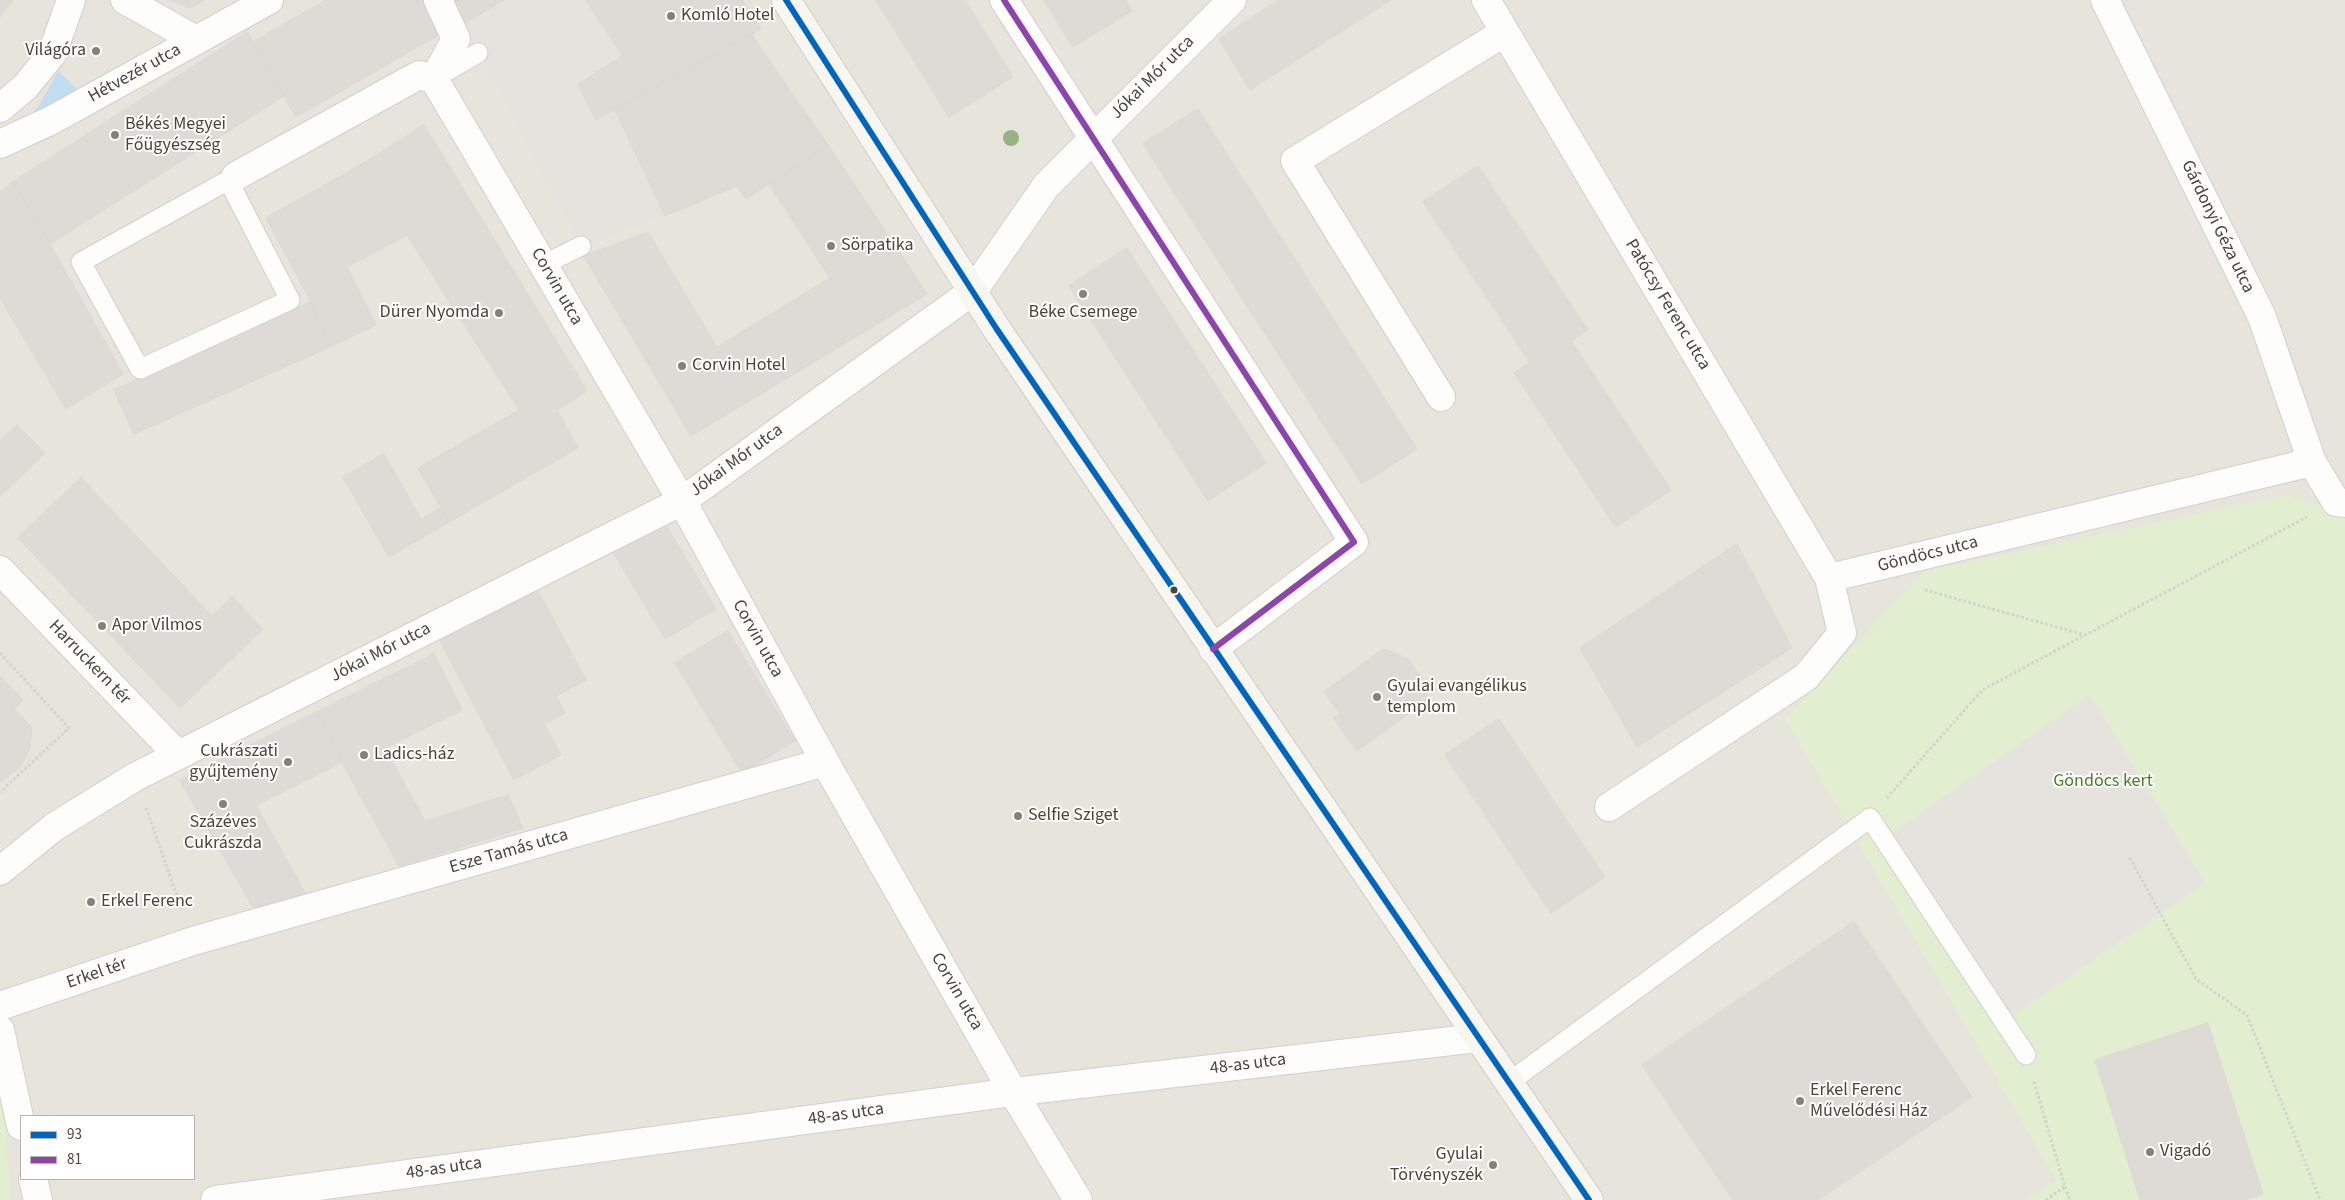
<!DOCTYPE html>
<html>
<head>
<meta charset="utf-8">
<style>
	body { margin:0 }
	#map { position:relative; width:2345px; height:1200px; overflow:hidden; background:#f4f2ee; font-family:"Source Sans 3",sans-serif }
	canvas { display:block }
	.legend { position:absolute; left:20px; top:1115px; width:175px; height:65px; box-sizing:border-box; background:#fff; border:1px solid #b7b4b0; margin:0; padding:6px 9px; list-style:none; font-size:15px; color:#4b4439 }
	.legend li { display:flex; align-items:center; gap:10px; height:25px }
	.legend b { width:25px; border:1px solid #b7b4b0 }
</style>
</head>
<body>
<div id="map">
<canvas width="2345" height="1200"></canvas>
<ul class="legend">
<li><b style="height:6px;background:#0065bd"></b>93</li>
<li><b style="height:6px;background:#8e44ad"></b>81</li>
</ul>
</div>
<script>
const context = document.querySelector('canvas').getContext('2d');
context.lineJoin = 'round';
function fillPath(path, color) { context.fillStyle = color; context.fill(path, 'evenodd'); }
function stroke(path, color, width, dash) { context.strokeStyle = color; context.lineWidth = width; context.lineCap = dash ? 'butt' : 'round'; context.setLineDash(dash || []); context.stroke(path); }
function drawText(font, color, halo, rows, align = 'center') {
  context.font = font + ' "Source Sans 3",sans-serif'; context.lineWidth = 4; context.setLineDash([]); context.textBaseline = 'middle'; context.strokeStyle = halo; context.fillStyle = color; for (const [text, x, y, turn = 0] of rows) {
    context.save(); context.translate(x, y); context.rotate((+turn || 0) * Math.PI / 180); context.textAlign = isNaN(turn) ? turn : align; if (halo) context.strokeText(text, 0, 0); context.fillText(text, 0, 0); context.restore();
  }
}
const residential = new Path2D(`
	M0 0H2345V1200H0ZM21 1116H194V1179H21Z`);
const green = new Path2D(`
	M2287 495 2345 513V1200H2027L2056 1180 1785 719 1925 571Z
	M0 1076 1 1079 11 1200H0Z`);
const parking = new Path2D(`
	M505 0H586L622 56 578 84 596 120 615 110 665 216 581 246 463 24Z
	M2090 695 2205 883 2004 1021 1884 839Z`);
const water = new Path2D(`
	M58 71 79 91 29 117 40 104Z`);
const building = new Path2D(`
	M0 0H13L0 17Z
	M170 0H204L190 8Z
	M326 0H423L442 33 296 117 253 42Z
	M453 0H505L463 24Z
	M586 0H742L761 29 596 120 578 84 622 56Z
	M876 0H965L1013 77 949 117Z
	M1044 0H1126L1132 11 1073 47Z
	M1279 0H1391L1250 90 1219 39Z
	M247 32 284 96 50 244 13 182Z
	M751 34 828 145 746 199 737 186 665 216 615 110Z
	M1198 109 1417 449 1362 484 1143 144Z
	M424 125 587 391 557 410 578 448 449 522 418 468 519 410 407 235 347 267 376 325 330 347 311 302 266 218 367 161Z
	M828 145 927 294 691 436 584 256 648 232 717 347 830 278 769 184Z
	M1478 166 1588 330 1571 341 1671 490 1616 527 1514 373 1530 362 1423 202Z
	M13 182 50 244 123 374 66 409 0 298V192Z
	M1127 248 1266 463 1208 501 1069 286Z
	M311 302 330 347 134 434 114 390Z
	M17 425 45 453 0 497V441Z
	M384 454 421 519 441 508 449 522 389 557 343 477Z
	M81 478 212 616 232 597 263 629 180 708 18 538Z
	M661 517 716 609 665 639 610 547Z
	M1737 544 1792 648 1637 747 1580 648Z
	M536 587 586 680 556 696 565 713 544 724 561 755 514 780 439 639Z
	M728 631 795 741 742 773 675 663Z
	M1384 649 1408 659 1429 688 1425 702 1357 751 1333 718 1340 714 1324 692Z
	M434 654 462 710 385 748 425 821 508 795 523 828 399 866 342 762 317 712Z
	M0 676 23 700 14 709 32 727 30 748 20 767 0 783Z
	M317 712 342 762 256 805 306 895 254 909 180 780Z
	M1499 719 1605 877 1551 913 1445 755Z
	M1854 922 1972 1097 1818 1200H1733L1642 1065Z
	M2208 1023 2263 1194 2246 1200H2140L2095 1060Z`);
const path = new Path2D(`
	M1925 590 2085 635
	M0 653 69 728 0 792
	M1887 798 1982 690 2307 517
	M146 808 182 910
	M2130 858 2196 979 2247 1015 2320 1200
	M2034 1082 2065 1187 2046 1200
	M2065 1187 2070 1200`);
const lane = new Path2D(`
	M435 78 478 53
	M228 180 290 300 140 369 81 262 236 176
	M543 265 581 246
	M1508 1083 1870 818 2026 1055`);
const street = new Path2D(`
	M125 0 196 40
	M1004 0 1354 542 1213 649
	M1486 0 1829 578
	M2105 0 2262 317 2312 462
	M434 79 456 39 438 0
	M0 108 25 87 52 54 71 0
	M0 144 50 121 269 0
	M236 176 419 75 434 79 682 501 825 762 1013 1092 1078 1200
	M1441 397 1295 161 1505 32
	M0 570 178 755
	M1609 807 1806 677 1842 633 1829 578 2312 462 2336 502 2345 503
	M0 871 54 827 135 777 682 501 973 291 1046 186 1232 0
	M0 1006 193 941 825 762
	M0 1030 21 1126
	M33 1179 38 1200
	M215 1200 1013 1092 1477 1038`);
const secondary = new Path2D(`
	M786 0 996 328 1589 1200`);
const bus1 = new Path2D(`
	M786 0 996 328 1589 1200`);
const bus2 = new Path2D(`
	M1004 0 1354 542 1213 649`);
const trees = [
	[1011,138]
];
const markers = [
	[671,16,5,"#868178"],
	[96,51,5,"#868178"],
	[115,135,5,"#868178"],
	[831,246,5,"#868178"],
	[1083,294,5,"#868178"],
	[499,313,5,"#868178"],
	[682,366,5,"#868178"],
	[1174,590,4.5,"#4b4439"],
	[102,626,5,"#868178"],
	[1377,697,5,"#868178"],
	[364,755,5,"#868178"],
	[288,762,5,"#868178"],
	[223,804,5,"#868178"],
	[1018,816,5,"#868178"],
	[91,902,5,"#868178"],
	[1800,1101,5,"#868178"],
	[2150,1152,5,"#868178"],
	[1493,1165,5,"#868178"]
];
const poiNames = [
	["Komló Hotel",681,16],
	["Világóra",86,51,"right"],
	["Békés Megyei",125,125],
	["Főügyészség",125,146],
	["Sörpatika",841,246],
	["Dürer Nyomda",489,313,"right"],
	["Béke Csemege",1083,313,"center"],
	["Corvin Hotel",692,366],
	["Apor Vilmos",112,626],
	["Gyulai evangélikus",1387,687],
	["templom",1387,708],
	["Cukrászati",278,752,"right"],
	["gyűjtemény",278,773,"right"],
	["Ladics-ház",374,755],
	["Selfie Sziget",1028,816],
	["Százéves",223,823,"center"],
	["Cukrászda",223,844,"center"],
	["Erkel Ferenc",101,902],
	["Erkel Ferenc",1810,1091],
	["Művelődési Ház",1810,1112],
	["Vigadó",2160,1152],
	["Gyulai",1483,1155,"right"],
	["Törvényszék",1483,1176,"right"]
];
const streetNames = [
	["Hétvezér utca",135,74,-29],
	["Jókai Mór utca",1153,78,-45],
	["Gárdonyi Géza utca",2217,227,64],
	["Corvin utca",556,287,60],
	["Patócsy Ferenc utca",1667,305,59],
	["Jókai Mór utca",737,461,-36],
	["Göndöcs utca",1928,555,-14],
	["Corvin utca",757,639,61],
	["Jókai Mór utca",381,653,-27],
	["Harruckern tér",89,663,46],
	["Esze Tamás utca",509,852,-16],
	["Erkel tér",97,974,-19],
	["Corvin utca",956,992,60],
	["48-as utca",1248,1065,-7],
	["48-as utca",846,1115,-8],
	["48-as utca",444,1169,-8]
];
const parkNames = [
	["Göndöcs kert",2103,782]
];
fillPath(residential, '#e7e4dc');
fillPath(green, '#e1eecf');
fillPath(parking, '#e6e3df');
fillPath(water, '#c0ddf1');
fillPath(building, '#dedbd6');
stroke(building, '#dcd9d4', 1);
stroke(lane, '#d2d0cb', 21);
stroke(street, '#d2d0cb', 30);
stroke(secondary, '#d3cfc5', 30);
stroke(path, '#d3d2cc', 3, [2.5, 2.5]);
stroke(lane, '#fdfdfc', 19);
stroke(street, '#fdfdfc', 28);
stroke(secondary, '#f7f6f1', 28);
stroke(bus1, '#0065bd', 6);
stroke(bus2, '#8e44ad', 6);
context.fillStyle = '#96b382';
for (const [x, y] of trees) { context.beginPath(); context.arc(x, y, 8, 0, 2 * Math.PI); context.fill(); }
for (const [x, y, r, color] of markers) { const dot = new Path2D(); dot.arc(x, y, r, 0, 2 * Math.PI); context.fillStyle = color; context.fill(dot); stroke(dot, '#fff', 2); }
drawText('18px', '#4b4439', '#fff', poiNames, 'left');
drawText('18px', '#4b4439', '#fff', streetNames);
drawText('18px', '#4a7f2a', '#fff', parkNames);
</script>
</body>
</html>
